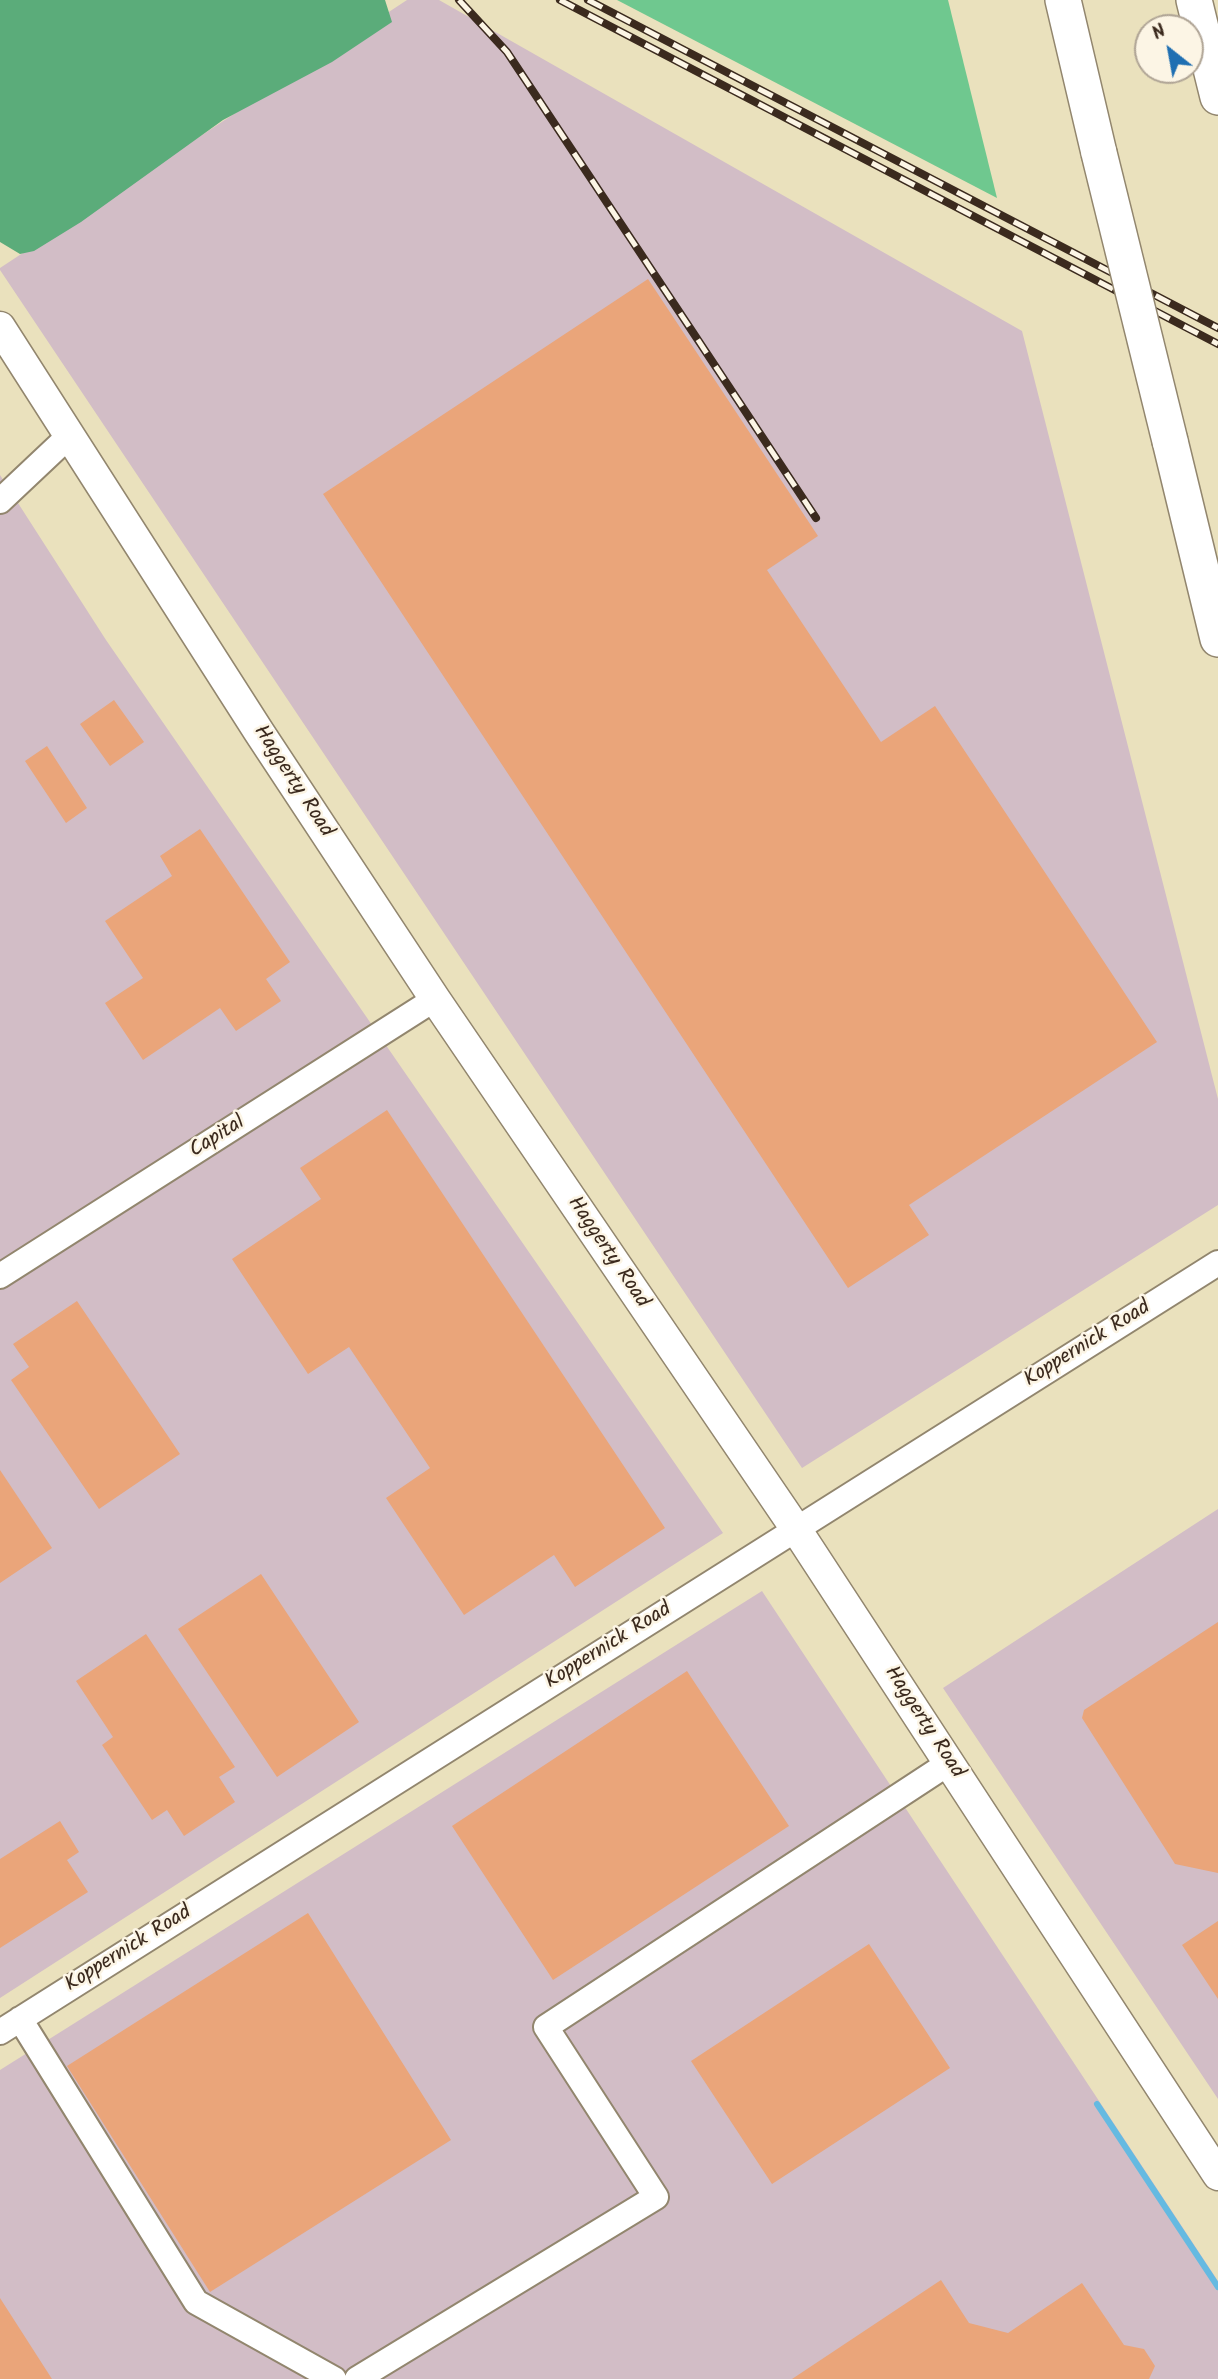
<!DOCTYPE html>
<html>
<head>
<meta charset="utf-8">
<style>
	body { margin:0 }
	#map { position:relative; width:1218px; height:2379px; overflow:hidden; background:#eae1bd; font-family:Kalam,sans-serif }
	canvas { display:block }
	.north { position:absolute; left:1134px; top:14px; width:70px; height:70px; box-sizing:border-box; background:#fcf5e5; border:2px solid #afa495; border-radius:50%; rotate:329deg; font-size:19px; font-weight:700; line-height:28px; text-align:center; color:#3b2a1e }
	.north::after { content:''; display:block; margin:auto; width:24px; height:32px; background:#1f6fb2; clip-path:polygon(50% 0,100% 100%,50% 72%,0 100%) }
</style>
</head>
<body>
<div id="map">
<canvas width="1218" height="2379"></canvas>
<div class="north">N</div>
</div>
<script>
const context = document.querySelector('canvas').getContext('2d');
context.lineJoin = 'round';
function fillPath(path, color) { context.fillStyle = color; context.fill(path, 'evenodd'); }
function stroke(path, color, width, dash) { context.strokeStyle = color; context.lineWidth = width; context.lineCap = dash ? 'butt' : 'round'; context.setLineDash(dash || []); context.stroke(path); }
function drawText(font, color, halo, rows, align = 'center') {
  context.font = font + ' Kalam,sans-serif'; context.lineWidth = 5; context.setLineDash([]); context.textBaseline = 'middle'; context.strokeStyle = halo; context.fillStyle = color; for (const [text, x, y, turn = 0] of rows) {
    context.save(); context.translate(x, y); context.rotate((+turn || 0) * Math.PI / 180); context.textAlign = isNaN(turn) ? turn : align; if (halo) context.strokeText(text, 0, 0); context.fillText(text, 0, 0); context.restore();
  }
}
const industrial = new Path2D(`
	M407 0H439L1022 331 1218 1099V1205L802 1468 0 270V268Z
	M0 475 106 640 723 1533 0 1998Z
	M1218 1509V2099L943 1688Z
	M762 1591 1218 2281V2379H0V2070Z`);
const green = new Path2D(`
	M617 0H948L997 198Z`);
const forest = new Path2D(`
	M0 0H385L392 22 332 62 223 120 81 222 34 251 20 254 0 242Z`);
const stream = new Path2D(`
	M1097 2104 1218 2287`);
const building = new Path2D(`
	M648 279 818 536 767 570 881 742 935 706 1157 1042 909 1205 929 1235 848 1288 323 494Z
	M114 700 144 742 110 766 80 724Z
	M47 746 87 808 66 823 25 761Z
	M200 829 290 962 266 979 281 1001 236 1031 220 1008 143 1060 105 1003 143 978 105 921 172 876 160 856Z
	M387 1110 665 1528 575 1587 554 1555 464 1615 386 1498 430 1468 349 1347 308 1374 232 1259 321 1199 300 1168Z
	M77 1301 180 1454 99 1509 11 1380 29 1367 13 1344Z
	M0 1470 52 1548 0 1583Z
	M261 1574 359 1722 277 1777 178 1629Z
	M1218 1622V1873L1175 1864 1082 1718 1084 1710Z
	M146 1634 235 1767 219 1777 235 1802 184 1836 167 1810 152 1820 102 1745 113 1737 76 1681Z
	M687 1671 789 1826 553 1980 452 1826Z
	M60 1821 79 1852 67 1860 88 1892 0 1948V1859Z
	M308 1913 451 2140 210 2292 67 2066Z
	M1218 1921V1999L1182 1945Z
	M869 1944 950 2068 772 2184 691 2061Z
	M941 2280 969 2323 1008 2333 1082 2283 1124 2345 1144 2349 1155 2366 1149 2379H792Z
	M0 2298 52 2379H0Z`);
const minor = new Path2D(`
	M0 501 69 436
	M0 1276 435 999
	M20 2019 196 2302 334 2379
	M0 2032 1218 1263
	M357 2379 656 2197 546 2027 949 1763`);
const major = new Path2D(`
	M0 327 259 732 435 999 796 1529 1218 2175`);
const highway = new Path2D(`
	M1063 0 1099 153
	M1194 0 1218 97
	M1170 441 1218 639`);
const rail = new Path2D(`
	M459 0 507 52 816 518
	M560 0 1218 344
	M588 0 1218 328`);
const highwayBridge = new Path2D(`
	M1099 153 1170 441`);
const streetNames = [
	["Haggerty Road",292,782,57],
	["Capital",218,1138,-32],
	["Haggerty Road",607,1253,56],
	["Koppernick Road",1088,1345,-32],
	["Koppernick Road",609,1647,-32],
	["Haggerty Road",923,1723,57],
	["Koppernick Road",129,1950,-32]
];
fillPath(industrial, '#d2bdc6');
fillPath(green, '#6fc88f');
fillPath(forest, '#5bac7a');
stroke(stream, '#65bae1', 6);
fillPath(building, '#eaa57a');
stroke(minor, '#92866e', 28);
stroke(major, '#92866e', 33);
stroke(highway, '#92866e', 38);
stroke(minor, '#fff', 24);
stroke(major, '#fff', 30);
stroke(highway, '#fff', 35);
stroke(rail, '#3b2a1e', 8);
stroke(rail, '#fcf5e5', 5, [16]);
stroke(highwayBridge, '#92866e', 38, []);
stroke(highwayBridge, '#fff', 35);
drawText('21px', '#3b2a1e', '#fcf5e5', streetNames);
</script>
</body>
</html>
